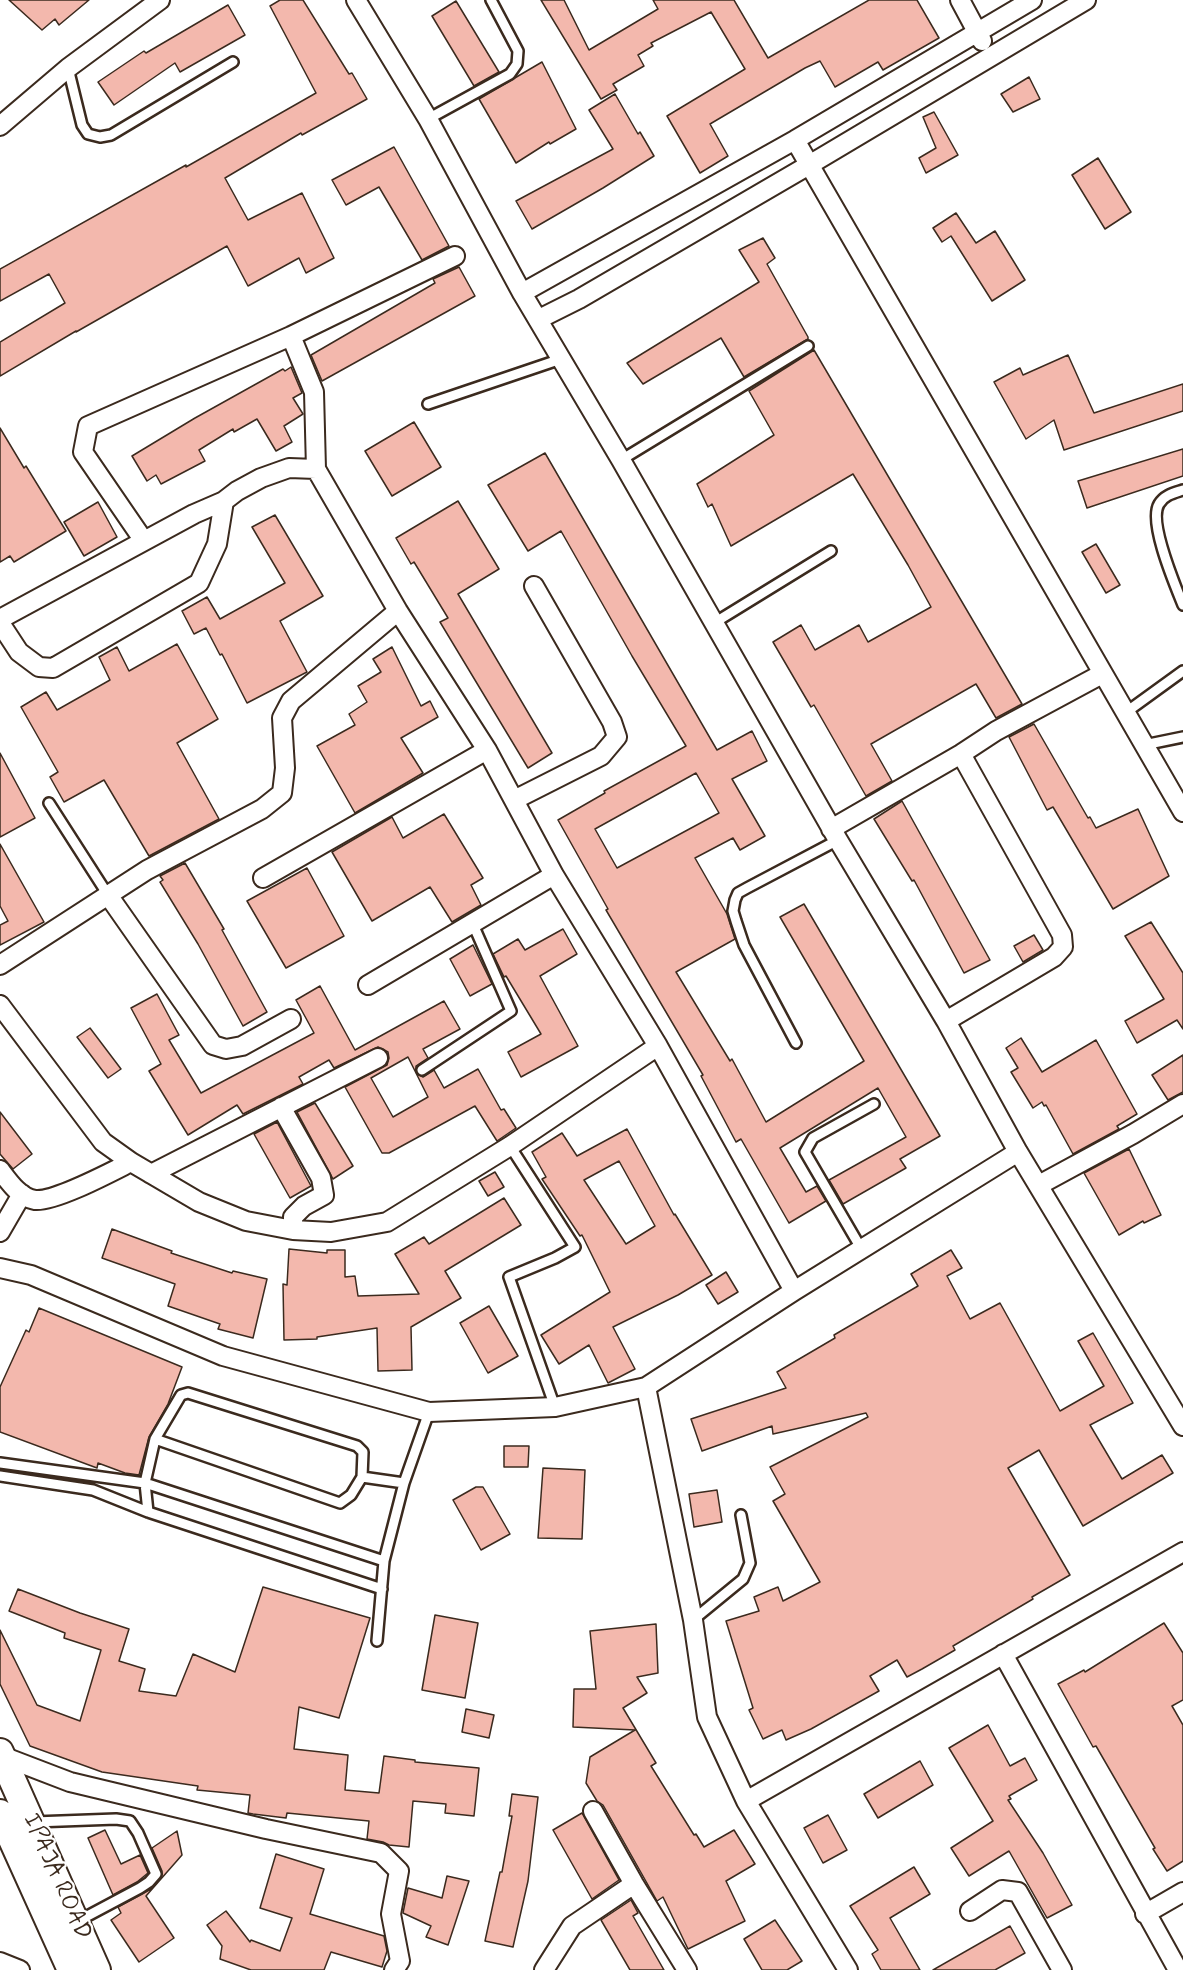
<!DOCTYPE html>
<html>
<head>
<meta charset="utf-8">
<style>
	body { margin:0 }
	canvas { display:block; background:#fff }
</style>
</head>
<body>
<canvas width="1183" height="1970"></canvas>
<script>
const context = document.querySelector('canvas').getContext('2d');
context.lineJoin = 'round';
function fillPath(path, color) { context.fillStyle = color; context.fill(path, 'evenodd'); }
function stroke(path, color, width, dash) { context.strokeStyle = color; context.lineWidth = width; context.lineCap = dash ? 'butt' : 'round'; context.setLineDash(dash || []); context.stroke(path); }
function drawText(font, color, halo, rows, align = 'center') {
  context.font = font + ' Mynerve,sans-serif'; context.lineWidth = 4.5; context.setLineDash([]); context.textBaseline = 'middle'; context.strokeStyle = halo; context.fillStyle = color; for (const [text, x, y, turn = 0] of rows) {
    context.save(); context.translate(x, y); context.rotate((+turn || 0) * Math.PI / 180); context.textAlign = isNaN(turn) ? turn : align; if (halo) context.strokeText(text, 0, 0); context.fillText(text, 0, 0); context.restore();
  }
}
const building = new Path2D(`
	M9 0H89L59 25 55 19 42 30Z
	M280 0H303L349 74 352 73 367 99 302 135 301 133 225 178 248 220 302 193 334 258 306 273 299 258 248 286 227 246 76 332V331L0 376V342L65 303 49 274 0 301V269L186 165V167L316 93 270 6Z
	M541 0H564L589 50 658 9 653 0H734L768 58 869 0H917L939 38 883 70 878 62 835 87 820 61 805 68 710 124 728 156 700 173 667 116 745 69 711 12 651 43 653 46 638 55 644 66 613 84 617 90 601 99Z
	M456 1 499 72 474 86 432 16Z
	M228 5 245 35 180 72 175 63 114 105 98 82 144 51 146 53Z
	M542 62 576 129 550 144 549 142 516 163 479 99Z
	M1029 77 1040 99 1013 112 1001 94Z
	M615 94 638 134 640 132 654 156 603 188 532 229 516 201 613 149 589 110Z
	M934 112 958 155 926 173 919 158 936 148 923 117Z
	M394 147 449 246 422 260 379 187 346 205 332 180Z
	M1098 158 1131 212 1105 229 1072 175Z
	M956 213 976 243 995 231 1025 280 992 301 951 236 942 242 933 228Z
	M763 238 775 258 767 264 808 337V339L744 377 721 338 643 384 627 363 759 282 739 250Z
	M459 267 475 296 322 381 311 355 435 283 433 279Z
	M814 350 1022 704 996 718 976 684 871 744 892 781 866 796 814 705 811 707 773 642 801 625 815 650 859 625 868 642 931 607 908 565 853 474 731 546 712 504 708 507 697 484 774 435 749 391Z
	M1068 355 1094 413 1183 384V411L1064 450 1054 420 1026 439 994 382 1020 368 1023 375Z
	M291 367 302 393 293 398 303 414 284 426 292 442 276 451 257 419 234 432 233 429 199 450 205 461 161 484 156 475 147 481 132 456 195 418 283 369 285 371Z
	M414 422 441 467 392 496 365 451Z
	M0 428 24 468 26 466 66 531 14 562 10 556 0 562Z
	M1183 449V476L1087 508 1078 481Z
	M545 453 717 750 752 731 767 761 732 779 765 836 740 850 733 838 695 858 727 914 735 939 676 972 730 1061 732 1059 766 1122 864 1061 780 917 804 904 940 1136 900 1159 906 1168 843 1204 829 1180 906 1137 878 1088 780 1148 806 1192 817 1186 826 1201 789 1223 741 1139 736 1142 701 1076 703 1075 606 910 608 909 558 820 605 793 604 791 686 746 632 656 561 531 528 551 488 485ZM696 773 719 813 617 868 595 829Z
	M458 501 499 569 458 594 552 753 528 768 440 622 448 618 414 562 411 564 396 538Z
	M98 502 117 537 84 556 64 522Z
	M275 515 323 596 280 621 307 672 247 703 222 654 220 655 206 628 194 634 182 611 207 597 220 619 285 583 252 527Z
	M1096 544 1120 585 1106 593 1082 552Z
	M177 644 218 719 177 743 219 819 149 856 104 780 64 802 50 777 58 772 21 707 46 692 57 710 110 680 99 657 117 647 129 671Z
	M392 647 421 706 430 701 438 717 401 738 423 773 355 813 317 746 355 725 349 714 367 702 358 686 381 672 373 659Z
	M1034 724 1088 818 1090 817 1096 828 1138 809 1169 876 1113 909 1053 807 1047 810 1009 737Z
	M0 753 35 818 0 837Z
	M902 801 990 960 964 973 914 880 912 881 874 819Z
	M444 814 483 878 471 885 481 905 452 922 430 887 372 921 332 852 392 817 403 838Z
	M0 844 44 922 0 945V925L8 921 0 906Z
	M185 863 224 929 222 930 267 1012 243 1026 198 944 160 882 163 880 160 876Z
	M307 868 344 936 286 968 247 901Z
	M1151 922 1183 973V1029L1177 1020 1137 1043 1125 1021 1164 999 1125 936Z
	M563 929 577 954 540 976 578 1046 521 1077 508 1052 541 1034 506 976 504 977 493 954 518 939 525 950Z
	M1034 935 1043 950 1023 962 1014 946Z
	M473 945 492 984 470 996 450 959Z
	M320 986 355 1050 444 1001 460 1029 423 1049 428 1058 416 1066V1073L423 1077 434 1070 444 1088 478 1069 501 1110 504 1109 516 1128 497 1141 475 1106 389 1153H382L345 1087 387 1065 389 1058 388 1052 378 1047 334 1068 329 1060 299 1077 303 1084 243 1114 237 1105 188 1135 149 1071 161 1064 131 1008 157 994 179 1035 169 1040 201 1093 314 1033 296 1000ZM408 1057 428 1097 393 1117 371 1078Z
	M90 1028 121 1069 108 1078 77 1037Z
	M1021 1038 1042 1072 1096 1040 1137 1114 1117 1126 1119 1129 1073 1154 1046 1105 1044 1106 1042 1102 1033 1108 1011 1072 1018 1068 1006 1048Z
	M1183 1055V1092L1168 1100 1152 1075Z
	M315 1103 353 1166 333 1179 297 1112Z
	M0 1112 32 1154 13 1169 0 1154Z
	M277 1122 311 1186 290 1198 254 1134Z
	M627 1129 674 1215 675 1214 712 1275 678 1295 613 1327 635 1369 608 1383 589 1345 559 1364 541 1335 610 1292 582 1235 580 1236 542 1179 546 1177 532 1152 562 1133 577 1156ZM619 1161 655 1226 626 1244 584 1180Z
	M1129 1149 1161 1215 1144 1223 1143 1221 1119 1235 1084 1173Z
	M495 1172 504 1187 488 1196 479 1181Z
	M504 1198 521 1225 445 1271 461 1298 411 1327 412 1370 378 1371 377 1328 317 1337V1339L284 1340 283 1284 287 1285 289 1249 327 1253V1250H345V1277L355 1276 358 1296 419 1294 395 1254 424 1237 429 1244Z
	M112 1229 172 1251 171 1253 232 1273 233 1271 267 1279 253 1338 218 1329 220 1324 168 1306 175 1284 102 1258Z
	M951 1250 962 1268 947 1276 970 1319 1000 1303 1060 1411 1104 1386 1078 1341 1093 1333 1133 1403 1090 1425 1122 1479 1162 1455 1173 1473 1083 1526 1039 1450 1008 1468 1070 1575 1032 1597 1033 1599 953 1646 955 1650 922 1669 907 1677 897 1660 870 1676 879 1691 811 1729 786 1740 782 1730 763 1739 749 1710 753 1708 726 1621 759 1611 754 1597 778 1587 783 1601 820 1582 773 1501 785 1494 770 1467 868 1417 866 1413 773 1434 772 1426 702 1451 691 1419 786 1388 777 1372 835 1338 834 1335 918 1286 911 1274Z
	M726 1272 738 1292 718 1304 706 1285Z
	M489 1306 518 1356 488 1373 460 1323Z
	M39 1308 182 1367 168 1404 149 1437 139 1475 125 1473 98 1463 97 1468 0 1432V1387L26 1330 29 1332Z
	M504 1446H529L528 1467H504Z
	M543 1468 585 1470 582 1539 538 1538Z
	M476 1487H483L510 1534 481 1550 453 1500Z
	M717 1490 722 1522 694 1527 689 1494Z
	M263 1587 370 1618 339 1718 299 1707 294 1749 348 1755 345 1790 379 1793 384 1756 415 1760V1762L479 1768 474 1816 445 1813 446 1804 413 1801 409 1847 389 1845 383 1842 367 1839 369 1821 287 1813 286 1818 253 1814 248 1813 250 1795 197 1790 198 1786 102 1772 30 1746 0 1684V1630L37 1705 80 1721 101 1650 64 1638 65 1633 9 1611 18 1589 80 1613 129 1629 119 1661 145 1669 139 1691 176 1696 193 1654 235 1672Z
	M435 1615 478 1623 465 1698 422 1690Z
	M1164 1623 1183 1653V1700L1172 1706 1183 1725V1861L1167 1871 1153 1849 1155 1848 1096 1746 1093 1747 1058 1684 1084 1670 1085 1672Z
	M656 1624 658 1673 637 1677 647 1693 623 1708 656 1763 651 1766 694 1835 696 1834 704 1847 734 1830 755 1864 726 1881 745 1921 688 1949 663 1897 657 1901 603 1805 597 1801 586 1783 590 1757 635 1730 573 1727 574 1689H596L590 1631Z
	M466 1709 494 1715 489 1738 462 1732Z
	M988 1725 1010 1766 1025 1758 1037 1780 1009 1796 1011 1799 1008 1800 1043 1853 1072 1905 1047 1918 1009 1851 969 1876 951 1848 993 1821 949 1748Z
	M920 1761 933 1785 878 1818 864 1794Z
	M512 1794 538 1797 528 1881 513 1947 485 1941 500 1872H502L512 1816H509Z
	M582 1813 619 1880 592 1899 553 1830Z
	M828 1815 847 1850 823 1863 804 1828Z
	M105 1830 121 1864 140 1855 148 1873 137 1882 113 1895 88 1838Z
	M177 1831 182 1855 146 1896 174 1938 139 1962 111 1920 121 1913 118 1907 153 1888 161 1878 162 1871 152 1848Z
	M276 1854 324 1869 310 1914 384 1936 387 1951 382 1967 331 1952 324 1970H251L220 1959 222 1946 207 1925 226 1911 250 1942 251 1940 280 1951 292 1918 260 1908Z
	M914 1867 930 1894 890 1918 920 1970H881L872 1954 878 1950 850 1906Z
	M447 1876 469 1881 448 1945 426 1937 431 1926 403 1913 408 1888 442 1898Z
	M631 1900 638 1913 633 1916 664 1970H630L601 1920Z
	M775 1920 802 1961 787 1970H762L744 1939Z
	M1010 1926 1025 1953 995 1970H933Z`);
const service = new Path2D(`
	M68 68 82 125 88 134 100 137 111 135 233 62
	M428 119 510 74 517 64 518 51 491 0
	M428 404 561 359
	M621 460 808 346
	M1183 490C1174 493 1164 495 1159 504 1148 522 1175 585 1183 605
	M714 623 831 551
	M1125 713 1183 671
	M1144 745 1183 737
	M49 803 108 895
	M796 1043 744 945 736 921 733 911 735 900 738 893 747 888 838 840
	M422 1070 511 1011 472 922
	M510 1146 575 1247 555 1258 509 1277 555 1407
	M862 1250 805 1152 813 1138 874 1104
	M155 1439 181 1395 188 1393 357 1446 363 1452 362 1477
	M0 1463 145 1483 384 1561
	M0 1476 93 1490 148 1512 382 1589
	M148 1512 145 1483 155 1439 340 1503 351 1495 362 1477 404 1483
	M693 1620 743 1579 750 1563 741 1515
	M377 1641 384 1561 404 1483 429 1412
	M34 1822 116 1819 130 1821 138 1833 156 1874 149 1882 140 1888 78 1921`);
const minor = new Path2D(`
	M356 0 428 119 522 293 621 460 838 840 946 1021 1018 1152 1183 1426
	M960 0 982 41
	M0 126 68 68 160 0
	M795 140 1183 812
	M522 293 795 140 1032 0
	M539 319 579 299 809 165 1086 0
	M291 336 314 392 316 469
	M144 541 83 452 88 426 291 336 455 256
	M0 619 194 514 224 501 237 491 261 478 289 468 316 469 398 611 487 750 554 875 658 1046 794 1291
	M0 623 19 652 39 667 53 668 199 583 217 544 224 501
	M514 800 601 756 617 737 612 722 534 586
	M831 829 961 754 996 731 1102 674
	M263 878 487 750
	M108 895 213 1045 226 1049 242 1046 291 1019
	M0 965 147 870 262 809 282 793 285 768 282 718 291 701 398 611
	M368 985 554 875
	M0 1005 103 1142 131 1162 199 1202 246 1221 293 1230 331 1232 387 1222 510 1146 658 1046
	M946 1021 1054 957 1063 947 1062 935 961 754
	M281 1107 321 1178 324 1195 304 1206 293 1217V1230
	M0 1170C9 1182 20 1198 35 1200 55 1202 111 1172 131 1162
	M151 1174 378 1058
	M1039 1185 1133 1134 1183 1104
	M0 1232 22 1194
	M0 1268 31 1275 223 1356 429 1412 555 1407 646 1387
	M1003 1654 1178 1970
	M2 1756 70 1782 266 1829 381 1853 399 1871 391 1914 400 1961 394 1970
	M746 1801 1183 1552
	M593 1811 634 1884 687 1970
	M970 1911 1002 1890 1018 1892 1062 1970
	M1145 1914 1183 1892
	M0 1962 20 1970
	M544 1970 572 1926 634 1884
	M848 1970 746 1801 707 1717 693 1620 646 1387 794 1291 1018 1152`);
const secondary = new Path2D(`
	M0 1752 97 1970
	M0 1813 71 1970`);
const streetNames = [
	["IPAJA ROAD",56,1877,66]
];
fillPath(building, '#f3b8ad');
stroke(building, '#3b2a1e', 1.5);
stroke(service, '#3b2a1e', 14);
stroke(minor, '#3b2a1e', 22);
stroke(secondary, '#3b2a1e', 30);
stroke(service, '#fff', 9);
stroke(minor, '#fff', 18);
stroke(secondary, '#fff', 26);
drawText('24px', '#3b2a1e', '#fff', streetNames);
</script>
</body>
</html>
